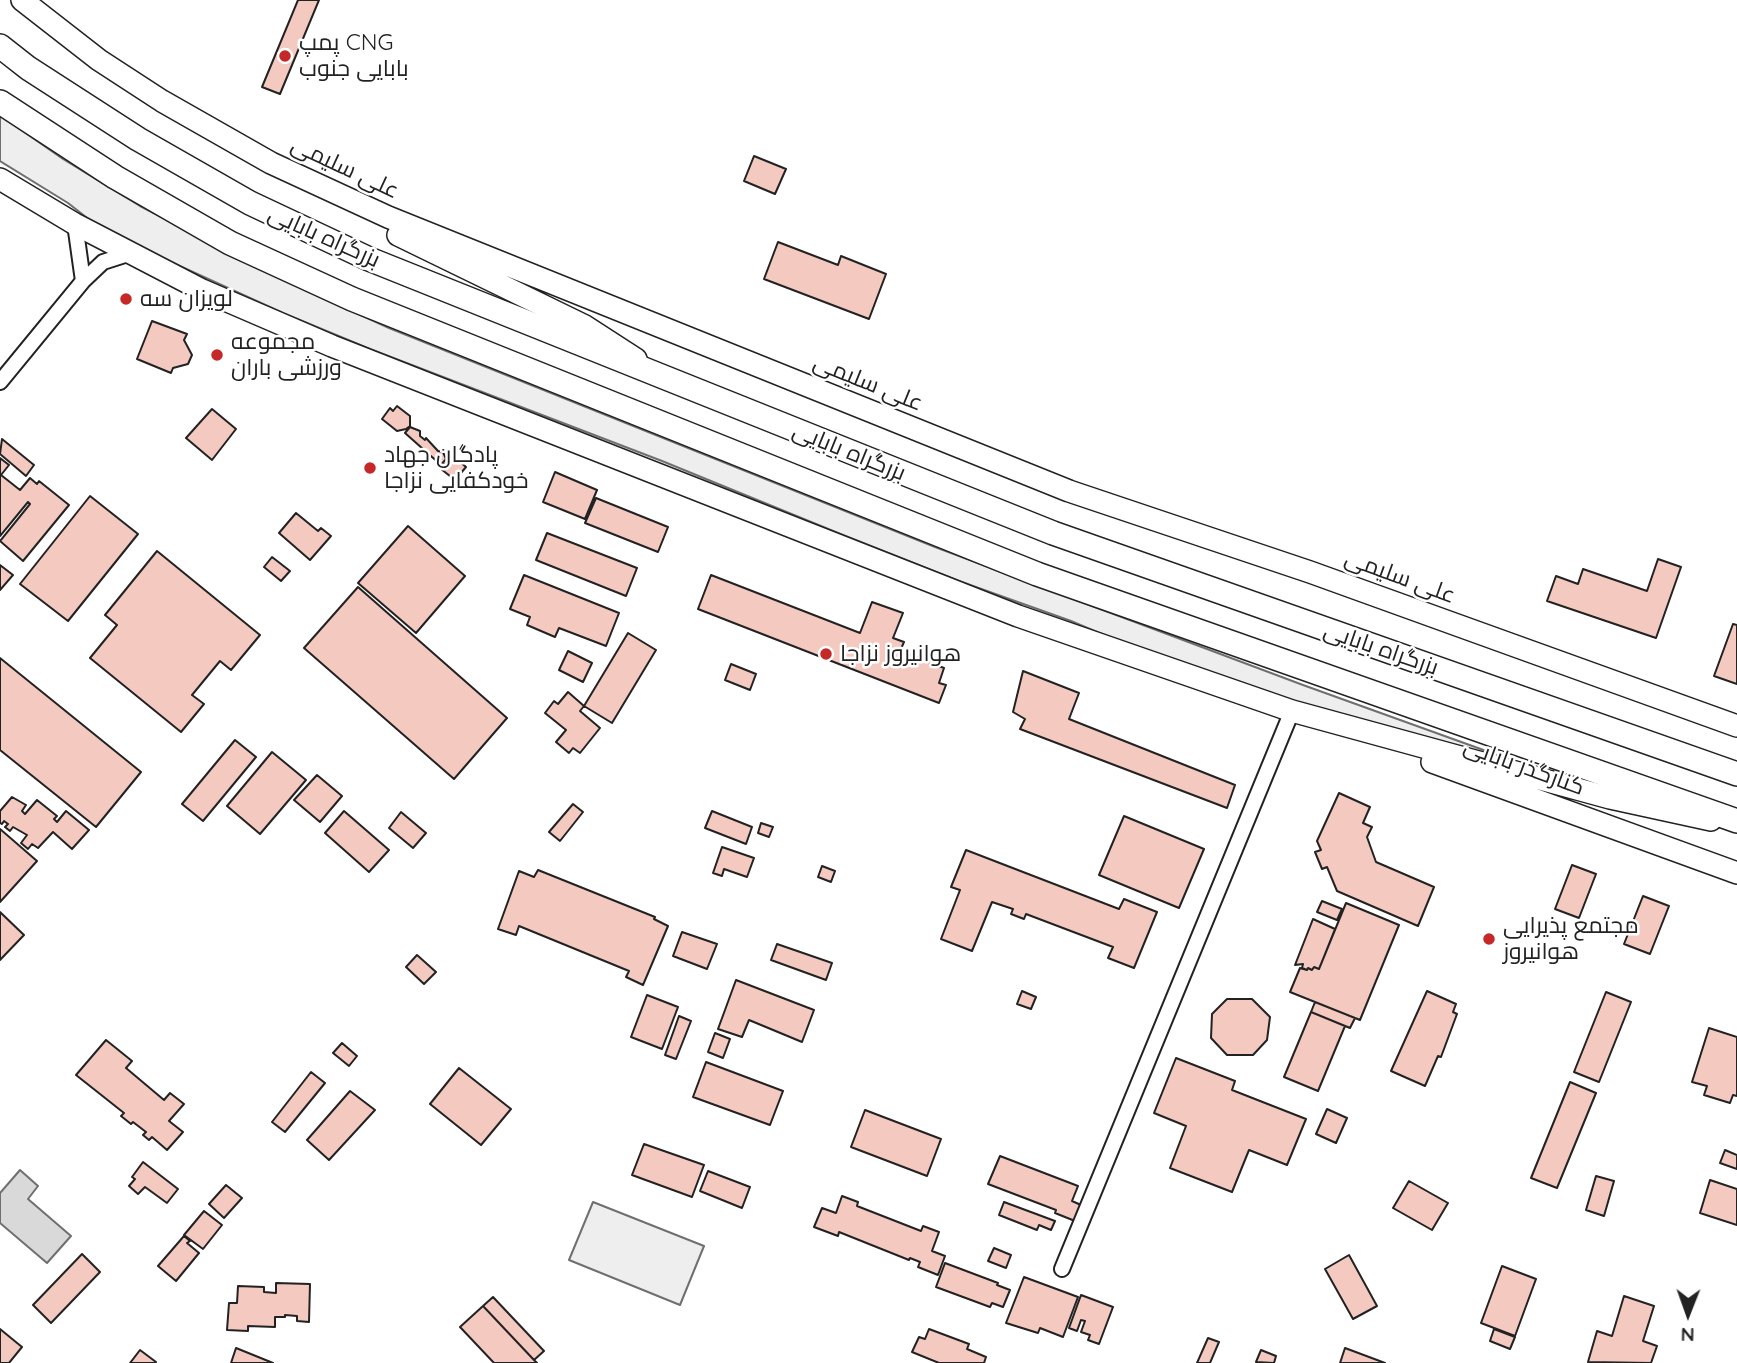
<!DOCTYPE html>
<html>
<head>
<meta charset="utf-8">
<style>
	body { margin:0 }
	#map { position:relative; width:1737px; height:1363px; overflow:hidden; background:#fff; font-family:Quicksand,sans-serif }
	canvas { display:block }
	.north { position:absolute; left:1653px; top:1279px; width:70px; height:70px; -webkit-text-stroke:5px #fff; paint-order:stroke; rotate:181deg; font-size:19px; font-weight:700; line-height:28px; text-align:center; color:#222 }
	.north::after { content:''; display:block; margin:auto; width:24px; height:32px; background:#222; clip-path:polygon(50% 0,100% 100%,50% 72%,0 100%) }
</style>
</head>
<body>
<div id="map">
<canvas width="1737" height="1363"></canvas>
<div class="north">N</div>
</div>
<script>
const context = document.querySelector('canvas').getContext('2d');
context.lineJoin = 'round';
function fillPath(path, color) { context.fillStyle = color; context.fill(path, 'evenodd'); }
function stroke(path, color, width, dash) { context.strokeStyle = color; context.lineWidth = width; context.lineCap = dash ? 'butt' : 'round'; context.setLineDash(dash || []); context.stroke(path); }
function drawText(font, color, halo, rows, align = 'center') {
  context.font = font + ' Quicksand,Cairo,sans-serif'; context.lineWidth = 5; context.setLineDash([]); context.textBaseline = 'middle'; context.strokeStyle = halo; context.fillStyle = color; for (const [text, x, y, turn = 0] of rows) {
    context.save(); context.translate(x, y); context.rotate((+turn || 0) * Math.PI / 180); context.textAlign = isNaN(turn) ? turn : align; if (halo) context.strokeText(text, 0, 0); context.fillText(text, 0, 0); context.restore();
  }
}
const green = new Path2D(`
	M0 115 63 159 140 206 280 278 389 328 935 547 1303 685 1514 761 1355 724 1135 648 1071 621 959 581 838 533 662 461 370 349 283 313 105 232 68 203 0 161Z
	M593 1202 704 1246 680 1305 569 1260Z`);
const water = new Path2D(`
	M20 1170 38 1186 28 1199 71 1236 47 1263 0 1223V1193Z`);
const building = new Path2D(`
	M298 0H319L280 94 262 87Z
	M754 156 786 169 775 194 744 181Z
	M778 242 838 265 841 256 886 274 869 319 764 279Z
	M152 321 187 334 184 340 192 355 188 364 173 368 171 373 137 359Z
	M397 406 410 416V426L406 429 397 431 382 419 390 408 393 411Z
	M212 409 236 429 212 460 186 438Z
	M410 427 420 431V436L425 440 426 438 438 451 443 452 446 459 441 465 405 433Z
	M2 439 34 465 26 476 0 454Z
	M0 458 9 465 1 475 20 490 30 478 37 484 39 481 69 505 23 561 0 541 30 504 28 502 0 536Z
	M449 460H458L466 467 455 480 441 469Z
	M555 472 597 490 585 519 543 502Z
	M90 496 138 534 68 621 20 584Z
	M596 498 668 527 658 552 585 523Z
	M296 513 318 531 321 528 331 536 310 560 279 533Z
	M408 526 465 576 416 633 358 583Z
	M547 533 637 568 626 596 536 560Z
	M157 551 260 635 231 670 220 661 192 695 204 704 181 732 90 658 117 625 105 615Z
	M272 557 290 571 281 581 264 567Z
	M1658 559 1681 567 1656 638 1547 601 1556 576 1578 584 1583 569 1647 591Z
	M0 565 13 575 0 590Z
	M524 575 619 613 606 646 559 628 555 637 527 625 530 617 510 609Z
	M711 575 860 633 872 602 903 613 893 638 904 642 900 651 944 668 939 683 946 685 939 703 698 609Z
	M358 587 507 718 454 779 304 648Z
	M1733 624 1737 625V684L1714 676Z
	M628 633 656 650 612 723 584 706Z
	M568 651 592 663 583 682 559 670Z
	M0 658 141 772 96 827 0 750Z
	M731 664 756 674 750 690 725 680Z
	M1023 671 1079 693 1069 719 1235 785 1227 808 1020 729 1025 719 1013 712Z
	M568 692 584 706 580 711 600 728 580 753 573 748 569 753 556 742 566 730 545 713 554 701 558 704Z
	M235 740 256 757 203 821 182 804Z
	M272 752 306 780 260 834 227 806Z
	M317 775 342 796 320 822 294 800Z
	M1339 793 1370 807 1363 823 1372 827 1367 837 1376 862 1434 887 1418 926 1337 891 1327 867 1322 869 1315 852 1321 850 1317 841Z
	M12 797 26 805 22 811 25 814 37 800 57 816 54 819 57 822 66 811 89 830 72 849 53 832 38 848 32 844 28 849 21 843 27 835 13 827 10 831 5 827 8 824 4 821 2 824 0 823V811Z
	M573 804 583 812 560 841 549 832Z
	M344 811 389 850 369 872 325 833Z
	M712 811 752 827 746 844 705 828Z
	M401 812 426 833 413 848 389 828Z
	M1124 816 1204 849 1179 908 1099 875Z
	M761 823 773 827 769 837 758 833Z
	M0 829 37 861 0 902Z
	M722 847 754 858 747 877 724 869 722 876 713 873Z
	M966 850 1119 909 1124 899 1157 912 1134 968 1108 958 1113 947 1026 914 1024 919 1011 914 1013 909 992 902 972 951 941 939 960 890 951 887Z
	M1572 865 1596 874 1579 918 1555 909Z
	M822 866 835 871 831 882 818 877Z
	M538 870 655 917 654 919 668 926 643 985 626 977 629 971 519 926 516 935 498 929 519 871 534 877Z
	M1643 896 1669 906 1650 954 1624 944Z
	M1322 901 1342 909 1337 920 1317 912Z
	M1346 903 1399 925 1360 1020 1290 992 1300 968 1307 970 1308 968 1312 970 1314 967 1319 969Z
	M0 912 24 935 0 960Z
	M1313 919 1335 929 1319 969 1314 967 1312 970 1308 968 1307 970 1302 968 1303 964 1295 965Z
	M682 932 717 944 707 969 673 956Z
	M777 944 832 963 826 980 771 960Z
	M417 955 436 972 424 984 406 967Z
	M736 980 814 1010 802 1042 749 1020 742 1037 718 1029Z
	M1022 991 1036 997 1031 1009 1017 1004Z
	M1427 991 1456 1004 1453 1012 1457 1014 1441 1057 1438 1056 1425 1086 1391 1071Z
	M1606 992 1631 1002 1599 1082 1574 1072Z
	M647 995 678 1007 662 1049 631 1037Z
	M1227 999H1252L1270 1017 1267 1040 1253 1055H1227L1211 1038 1212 1014Z
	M1315 1002 1355 1018 1350 1028 1311 1012Z
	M1311 1012 1345 1026 1318 1091 1284 1077Z
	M679 1016 691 1021 676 1059 665 1055Z
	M1709 1028 1737 1037V1096L1733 1095 1730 1103 1704 1095 1707 1086 1692 1082Z
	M715 1033 730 1039 723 1058 708 1052Z
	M106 1040 132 1061 126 1068 164 1100 170 1093 184 1104 169 1121 183 1132 167 1150 152 1137 149 1140 143 1135 146 1132 133 1122 131 1124 121 1116 124 1113 76 1075Z
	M342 1043 357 1056 349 1066 333 1053Z
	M1176 1058 1235 1081 1232 1090 1306 1119 1287 1165 1249 1150 1232 1192 1170 1168 1186 1126 1154 1113Z
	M706 1062 783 1091 770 1125 693 1097Z
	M459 1068 511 1109 481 1145 430 1104Z
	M311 1072 325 1083 285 1132 272 1122Z
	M1570 1082 1596 1093 1557 1188 1531 1178Z
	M350 1091 375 1110 329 1160 307 1140Z
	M1327 1109 1347 1118 1336 1143 1316 1134Z
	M865 1110 941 1139 927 1176 851 1147Z
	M644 1144 704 1165 692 1197 632 1175Z
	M1725 1150 1737 1155V1169L1720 1163Z
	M1000 1156 1078 1186 1072 1201 1081 1205 1075 1221 1055 1213 1056 1210 988 1184Z
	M143 1162 178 1189 167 1203 145 1187 138 1194 129 1186 135 1179 132 1177Z
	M708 1171 750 1187 742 1208 700 1191Z
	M1596 1176 1614 1181 1604 1216 1586 1210Z
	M1710 1180 1737 1189V1225L1700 1213Z
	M1409 1181 1448 1203 1432 1230 1393 1208Z
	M226 1185 242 1198 224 1218 209 1204Z
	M842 1196 858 1202 857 1206 921 1231 923 1226 939 1232 932 1251 945 1256 938 1275 918 1267 920 1262 910 1258 909 1260 839 1232 838 1236 814 1227 822 1208 836 1213Z
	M1004 1202 1055 1221 1051 1230 1039 1225 1037 1230 999 1215Z
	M204 1211 222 1225 203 1249 184 1235Z
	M184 1236 190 1241 187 1243 199 1253 176 1281 158 1266Z
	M994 1248 1011 1255 1006 1268 988 1261Z
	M82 1254 100 1272 51 1323 33 1305Z
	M1349 1255 1377 1306 1353 1319 1325 1269Z
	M945 1263 998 1283 997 1285 1010 1290 1003 1307 992 1303 990 1307 936 1287Z
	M1502 1266 1536 1279 1515 1336 1481 1323Z
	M1024 1277 1078 1297 1063 1337 1040 1328 1038 1333 1006 1323Z
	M276 1283 310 1284 309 1322 297 1321V1316L285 1315V1317H275V1327L248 1326V1331L227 1330 229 1303H237L238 1286 264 1287V1292L276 1293Z
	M1081 1295 1113 1307 1099 1344 1088 1340 1090 1335 1081 1332 1085 1321 1081 1320 1077 1331 1069 1328Z
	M1624 1296 1654 1306 1643 1341 1657 1346 1651 1363 1588 1362 1597 1331 1612 1336Z
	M493 1297 544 1351 534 1360 483 1306Z
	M483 1306 534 1360 537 1363H494L460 1327Z
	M0 1329 22 1347 9 1363H0Z
	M929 1329 969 1344 967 1349 986 1357 984 1363H939L912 1352 919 1337 925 1339Z
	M1494 1329 1515 1337 1510 1349 1490 1341Z
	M1208 1338 1219 1342 1210 1363H1197Z
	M236 1348 273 1363H231Z
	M1345 1348 1385 1363H1340Z
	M140 1350 156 1362 155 1363H130Z
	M1261 1350 1276 1356 1274 1363 1256 1362Z`);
const minor = new Path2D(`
	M75 224 83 281
	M0 382 83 281 103 262 131 253
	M1062 1269 1292 711`);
const primary = new Path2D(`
	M22 0 99 60 162 101 271 163 388 217 1069 491 1310 572 1737 726
	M0 179 75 224 202 290 332 346 1018 616 1292 711 1610 798 1711 820
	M398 235 585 326 636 359
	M1432 762 1737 873`);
const trunk = new Path2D(`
	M0 46 28 68 138 139 250 203 369 259 1053 533 1737 774
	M0 102 115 177 230 243 352 299 1037 574 1737 821`);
const markers = [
	[285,56,7,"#c62828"],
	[126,299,7,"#c62828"],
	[217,355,7,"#c62828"],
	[370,468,7,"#c62828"],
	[826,654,7,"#c62828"],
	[1489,939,7,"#c62828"]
];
const poiNames = [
	["پمپ CNG",299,43],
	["بابایی جنوب",299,69],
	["لویزان سه",140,299],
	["مجموعه",231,342],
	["ورزشی باران",231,368],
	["پادگان جهاد",384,455],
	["خودکفایی نزاجا",384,481],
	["هوانیروز نزاجا",840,654],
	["مجتمع پذیرایی",1503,926],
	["هوانیروز",1503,952]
];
const streetNames = [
	["علی سلیمی",345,168,25],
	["بزرگراه بابایی",324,237,24],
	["علی سلیمی",868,383,22],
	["بزرگراه بابایی",849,452,22],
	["علی سلیمی",1400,577,20],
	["بزرگراه بابایی",1381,649,19],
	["کنارگذر بابایی",1524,767,20]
];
fillPath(green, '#eee');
stroke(green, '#6f6f6f', 2);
fillPath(water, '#d9d9d9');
stroke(water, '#6f6f6f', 2);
fillPath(building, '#f3c9c0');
stroke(building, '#222', 2);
stroke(minor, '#222', 18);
stroke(primary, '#222', 24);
stroke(trunk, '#222', 26);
stroke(minor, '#fff', 14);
stroke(primary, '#fff', 21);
stroke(trunk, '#fff', 23);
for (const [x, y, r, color] of markers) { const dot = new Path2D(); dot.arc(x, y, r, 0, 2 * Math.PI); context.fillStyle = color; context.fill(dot); stroke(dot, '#fff', 2.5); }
drawText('23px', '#222', '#fff', poiNames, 'left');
drawText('23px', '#222', '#fff', streetNames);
</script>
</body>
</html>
